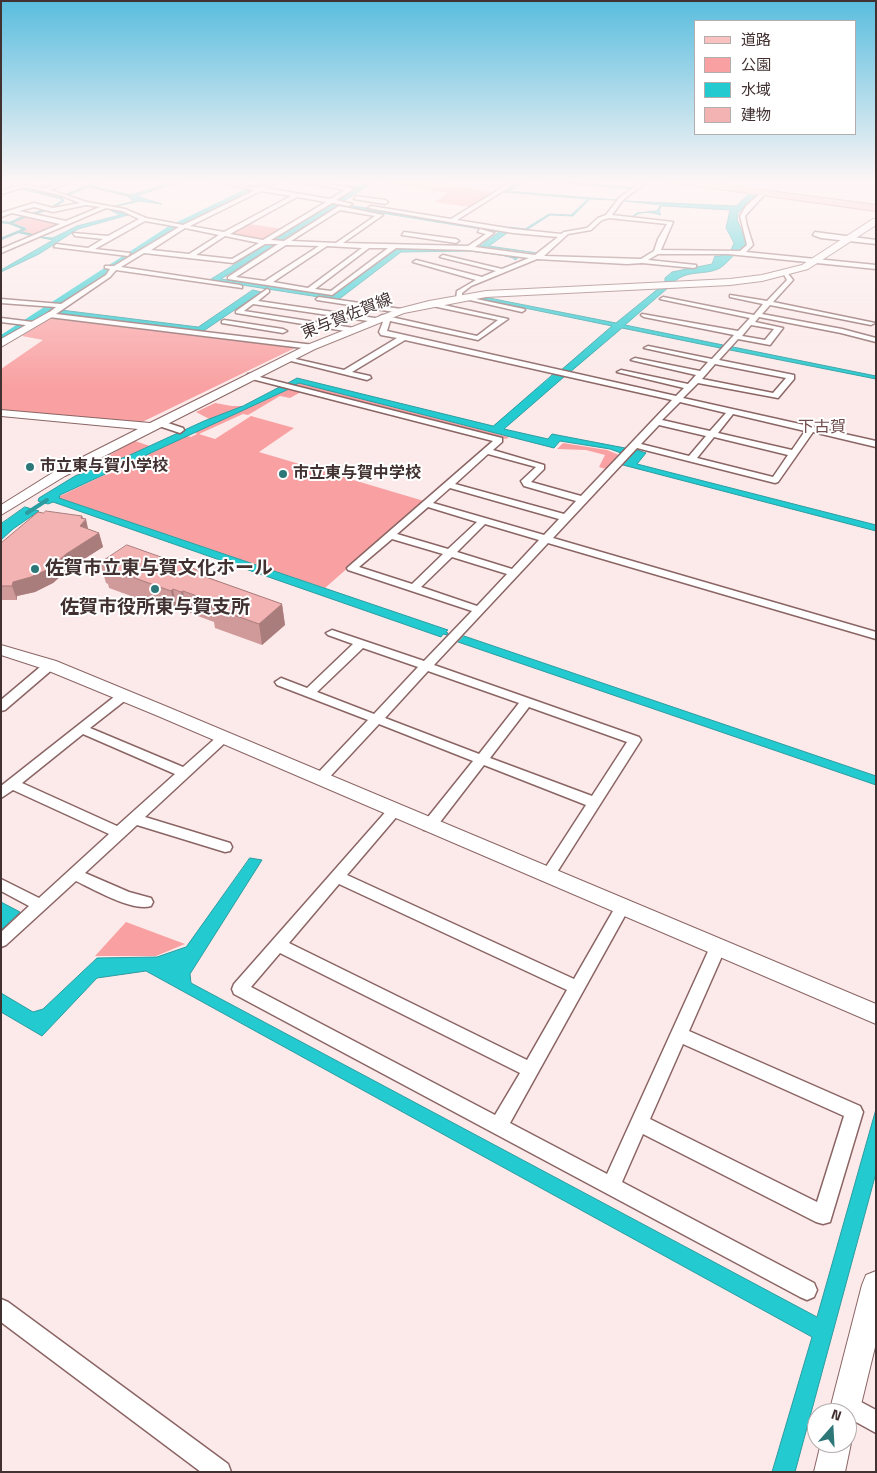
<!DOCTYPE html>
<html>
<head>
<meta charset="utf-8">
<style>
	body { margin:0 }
	#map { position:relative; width:877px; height:1473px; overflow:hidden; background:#fceaea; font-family:"Titillium Web","Noto Sans JP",sans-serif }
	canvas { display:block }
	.frame { position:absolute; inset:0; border:2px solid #423131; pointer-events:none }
	.legend { position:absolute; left:694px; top:20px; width:162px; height:115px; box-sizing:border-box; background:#fff; border:1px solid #b3adad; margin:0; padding:6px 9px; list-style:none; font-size:15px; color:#423131 }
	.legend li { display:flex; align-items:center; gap:10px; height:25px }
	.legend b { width:25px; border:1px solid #b3adad }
	.north { position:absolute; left:807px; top:1403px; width:50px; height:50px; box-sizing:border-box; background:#fff; border:1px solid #b3adad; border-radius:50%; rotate:19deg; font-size:14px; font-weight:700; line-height:20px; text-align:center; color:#423131 }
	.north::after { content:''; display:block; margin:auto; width:18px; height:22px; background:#2d7779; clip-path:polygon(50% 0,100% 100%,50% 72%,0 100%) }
</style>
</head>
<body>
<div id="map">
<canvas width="877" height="1473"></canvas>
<div class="frame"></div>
<ul class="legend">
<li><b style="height:6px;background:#fac1c1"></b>道路</li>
<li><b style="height:14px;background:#f9a1a2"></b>公園</li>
<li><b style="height:14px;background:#23cacf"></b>水域</li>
<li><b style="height:14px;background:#f3b3b3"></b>建物</li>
</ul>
<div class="north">N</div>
</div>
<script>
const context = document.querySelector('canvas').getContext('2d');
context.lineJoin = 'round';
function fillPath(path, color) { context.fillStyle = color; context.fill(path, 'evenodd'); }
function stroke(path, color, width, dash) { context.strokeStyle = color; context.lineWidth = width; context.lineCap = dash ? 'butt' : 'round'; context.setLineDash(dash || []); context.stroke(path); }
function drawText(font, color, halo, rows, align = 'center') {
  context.font = font + ' "Titillium Web","Noto Sans JP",sans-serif'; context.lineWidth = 4; context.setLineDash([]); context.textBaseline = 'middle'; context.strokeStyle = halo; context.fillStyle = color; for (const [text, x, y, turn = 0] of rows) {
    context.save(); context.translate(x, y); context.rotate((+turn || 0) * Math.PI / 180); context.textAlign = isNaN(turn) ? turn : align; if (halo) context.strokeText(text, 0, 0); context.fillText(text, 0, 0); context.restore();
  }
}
const green = new Path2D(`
	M392 181H424L495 192 470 207 435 202 448 193 387 184Z
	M28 216 59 224 33 235 21 232 27 228 13 223Z
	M249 224 283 229 266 240 231 234Z
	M53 316 297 347 138 424 1 411V369L43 340 22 336Z
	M299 383 509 437 506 439 295 385Z
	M289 389 301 392 290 398 280 396 248 415 243 414 199 434 215 439 251 416 294 428 259 452 424 501 325 588 59 498 60 496 187 436 191 437 197 434 194 432Z
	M215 403 232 406H243L211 420 196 412Z
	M135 441 150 446 130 455 75 476 84 469Z
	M563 443 607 450 619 455 606 469 599 467 605 455 586 450 557 449Z
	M126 922 185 944 156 956H95Z`);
const water = new Path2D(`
	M176 181H183L139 195V197L162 204 140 201 112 207 134 201 128 197 131 195Z
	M308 181 359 187 369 181H376L342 202 337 201 356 189Z
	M507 191 616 200 590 199 573 216 550 215 525 231 507 228 510 227 525 229 549 214 571 215 588 199 504 192Z
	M750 193 757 194 738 213 737 219 747 245 741 251 731 250 734 243 726 228 730 210 664 206H661L659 212 661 215C651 212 640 210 632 218H630L637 213 657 211 661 205 625 201 736 206Z
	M334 203 510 231 489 246 537 253 480 246 499 232 338 206 280 241H273Z
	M110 208 128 215 78 229 39 254 1 272V270L53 240 38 237 53 238 77 226 120 215 108 209Z
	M269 243 276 244 221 279 333 295 397 249 471 250 518 258 515 260 513 258 502 255 469 251 401 252 338 300 210 280Z
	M721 253 735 254C731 258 726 264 720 268 705 276 688 269 674 282H665V278L672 272 712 264 715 256H720Z
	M669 287 625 325 723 345 720 348 622 328 569 373 560 371 612 326 481 299 489 298 616 323 659 288Z
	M253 290 261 292 202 332 56 313 61 310 198 327Z
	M733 347 876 376V379L730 350Z
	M555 373 565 376 504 429 548 439 552 434 625 448 621 453 610 449 560 441 554 448 299 383 295 385 288 383 297 378 493 426Z
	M280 387 289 389 60 495 59 498 448 630 446 632 448 633 447 635 443 634 441 637 53 502 48 504 38 501 39 498 75 476 130 455 204 421 243 406Z
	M637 450 646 453 637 464 876 525V531L623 465Z
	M25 507 39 511 13 529 1 540V524Z
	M464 636 876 776V785L458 642Z
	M250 858 262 860 190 974 191 983 817 1317 876 1109V1173L795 1472H772L812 1337 146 971 97 978 42 1036 1 1012V993L33 1012 43 1009 97 958 157 957 186 947Z
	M1 902 20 912 1 930Z`);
const streamFar1 = new Path2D(`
	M546 181 631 188
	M88 186 131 196
	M20 188 61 198
	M507 192 523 181
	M69 194 100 181
	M51 208 63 201 61 198 63 197
	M32 214 46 210
	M1 222 10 223
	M19 232 32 235
	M1 239 25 229 10 223 26 216`);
const stream = new Path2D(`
	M27 513 47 500`);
const canal = new Path2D(`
	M262 181H271L175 230 1 342V335L169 226Z`);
const street = new Path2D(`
	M3 181C16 181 28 187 42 188 51 188 62 181 72 181L50 190 87 202 125 209 146 218 183 225 255 190 212 181C224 181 252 189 260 187 268 186 272 181 279 181L266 188 330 199 345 190 294 181H308L352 188V190L336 200 352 204 349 206 332 203 271 240 284 241 339 206 383 215 343 243 468 246 486 234 478 232 480 229 494 233 475 247 535 255 558 237 513 233 368 208 371 206 451 219 513 181H519L457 220 513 229 561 234 564 232 587 228 598 218 606 215 619 198 642 181H648L623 200 612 215 673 222 661 250 740 251 747 245 740 216 746 206 763 191 765 194 745 216 747 226 753 245 746 252 876 265V269L728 254H658L648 260 696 265V267L694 268 642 263 627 264 537 259 471 286 462 293V296L524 309 525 310 522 312 461 298 456 299 457 291 476 280 413 262 416 260 482 277 496 271 440 257 443 255 502 269 529 258 469 250 396 248 332 295 228 279V277L278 244H265L233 263 144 253 121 267 240 285 242 286V288L116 270 110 277 56 314 314 345 315 347 311 349 49 317 47 316V314L56 307 1 303V299L61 304 106 275 110 269 105 268V266H114L179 227 145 221 95 249 130 253 128 256 54 247 56 244 88 248 103 239 75 236 73 233 108 236 139 219 122 211 106 208 1 253V249L60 224 12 213 1 217V213L34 203 53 208 80 203 60 195 25 187 1 194V190L18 186ZM261 191 291 196 224 232 190 226ZM297 197 326 202 263 240 230 234ZM86 205 100 207 66 221 19 211 34 207 53 212ZM340 210 375 216 336 243 291 241ZM609 218 667 224 658 239 654 251 641 259 544 256 568 234 591 230 602 220ZM185 228 219 235 189 254 151 250ZM225 236 259 243 232 259 196 255ZM286 245 319 246 265 281 236 277ZM327 246 362 248 308 288 273 282ZM369 248H388L331 291 315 289Z
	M356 196 385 200 388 202 385 204 354 199Z
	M404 232 456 239 459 241 456 243 402 235Z
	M815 232 876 240V244L821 238 813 235Z
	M786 271 793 280 773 302 875 323 871 325 770 305 762 314 842 329 876 338V342L841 333 759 317 755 322 783 328 770 345 738 339 719 360 794 375V379L778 398 698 383 683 398 876 441V447L813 432 778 482 775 483 637 448 553 538 876 632V639L548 543 434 665 639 737 641 740 552 880 547 881 542 880 540 876 586 805 484 765 434 830H424L422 826 424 822 473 761 379 724 325 782H315L313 779 315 776 368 720 277 685 275 682 281 678 307 688 353 644 328 635 326 633 332 630 424 661 472 611 348 570 347 568 493 441 248 378V374L502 438V442L493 450 544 465V469L531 482 581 496 672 400 405 340 352 372 370 376 371 378 367 380 283 359 287 357 344 370 397 338 381 335 379 332 383 322 379 317 382 315 477 336 498 320 428 305V303L430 302 508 319 478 340 390 321 387 331 676 396 684 388 617 372 621 370 688 384 696 375 631 360 635 358 700 371 708 362 644 348 648 346 712 359 734 335 644 317 641 315 642 314 738 331 750 318 660 299 663 297 754 315 763 304 730 297V295L767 301 787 280 783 273ZM751 325 774 329 765 340 742 336ZM715 364 786 378 773 393 702 379ZM680 402 726 413 710 431 662 420ZM733 414 805 431 792 450 718 433ZM659 425 706 436 689 456 641 444ZM714 437 788 455 773 477 697 458ZM488 454 536 467 521 481 524 486 576 501 564 514 455 484ZM450 488 559 519 544 535 433 503ZM428 507 477 522 448 549 397 534ZM485 524 539 540 512 569 457 552ZM392 539 443 554 412 584 359 567ZM452 557 507 574 477 606 421 587ZM363 648 418 667 374 714 317 692ZM428 671 519 703 479 754 385 718ZM529 707 627 742 592 796 490 758Z
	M267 289 269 290V292L258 301 375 318 379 320 375 322 253 304 244 311 354 328V332H351L236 313V311Z
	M319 297 401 309 404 311 401 313 317 300 316 299Z
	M1 318 33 322 37 324 33 326 1 322Z
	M224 320 283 329 287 331 283 333 222 323V321Z
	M159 420 183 428 184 430 180 433 156 425 155 423Z
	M50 661 56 665 54 668 5 710 1 711V700L46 662Z
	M123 692 129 696 127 699 90 728 183 767 219 735H227L229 738 227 741 145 817 230 843 232 847 230 851 225 852 137 825 85 873 129 892 151 898 153 902 151 906C133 912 93 889 76 881L6 945 1 947V932L29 906 1 891V879L39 898 109 834 13 790 1 798V786L119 693ZM83 734 175 774 117 826 22 783Z
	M394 806 399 808 401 811 399 814 347 875 574 979 617 904 622 902 627 904 629 908 627 912 510 1123 607 1174 710 947 713 943 718 941 723 943 726 947 689 1031 860 1106 863 1112 830 1222 823 1224 816 1222 643 1134 622 1182 814 1283 817 1290 814 1297 807 1300 800 1297 234 994 232 989 234 984 389 808ZM339 884 567 990 527 1060 289 943ZM280 953 520 1073 495 1115 251 987ZM683 1044 844 1116 817 1202 650 1119Z
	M1 1299 8 1302 228 1464 231 1472H201L1 1322Z
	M846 1394 876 1410V1433L847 1417V1413H838L835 1405 838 1397Z`);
const secondary = new Path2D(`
	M873 219H876V225L808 269 762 281 730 285 486 297 404 313 315 349 65 476 1 515V505L57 470 138 429 1 416V410L150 423 307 345 398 309 429 301 486 291 730 279 762 275 802 265Z
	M49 312 54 315 52 317 1 347V339Z
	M1 645 56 661 170 708 876 1004V1024L158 716 44 669 1 655Z
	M876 1271V1343L859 1413 855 1424 847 1427V1413H829L862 1285 866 1275Z
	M847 1433 851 1443 845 1472H814L821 1443H847Z`);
const primary = new Path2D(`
	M670 181H694L876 205V211L674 183Z`);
const wall = new Path2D(`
	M82 516 88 529 99 533 103 547 70 568 53 583 35 592 17 596V600H1V543Z
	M100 563 207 577 282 604 285 625 262 645 215 628 214 622 187 612 185 613 177 610 175 612 109 588 108 584 106 583Z`);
const shadedWall = new Path2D(`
	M82 516 84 522 86 519 89 533 80 526 81 518Z
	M99 533 103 547 70 568 53 583 35 592 17 596V600L12 586 13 582 66 554Z
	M173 589 177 610 175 612 171 591Z
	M183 591 187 612 185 613 181 592Z
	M282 604 285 625 262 645 259 624Z`);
const building = new Path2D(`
	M46 511 82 516 81 518 86 519 80 526 99 533 66 554 49 569 31 577 13 582 12 586H1V543L38 512 43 513Z
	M127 545 206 573 203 576 282 604 259 624 211 607 216 603 183 591 181 592 173 589 171 591 104 567 106 565 100 563Z`);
const markers = [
	[30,467,5,"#2d7779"],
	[283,474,5,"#2d7779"],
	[35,569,5,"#2d7779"],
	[155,589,5,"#2d7779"]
];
const farStreetnames = [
	["東与賀佐賀線",347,317,-22]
];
const farNeighbourhoodnames = [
	["下古賀",822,428]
];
const farPoinames = [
	["市立東与賀小学校",40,467],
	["市立東与賀中学校",293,474]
];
const poiNames = [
	["佐賀市立東与賀文化ホール",45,569],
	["佐賀市役所東与賀支所",155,608,"center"]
];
fillPath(green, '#f9a1a2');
fillPath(water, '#23cacf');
stroke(water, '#2c9ca0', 1);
stroke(streamFar1, '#2c9ca0', 2.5);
stroke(stream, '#2c9ca0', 4);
fillPath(canal, '#23cacf');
stroke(street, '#8a6564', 3);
stroke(secondary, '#8a6564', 2);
stroke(primary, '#b87374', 2);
fillPath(street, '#fff');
fillPath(secondary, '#fff');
fillPath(primary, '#fac1c1');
fillPath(wall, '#d19a9a');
fillPath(shadedWall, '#aa7d7d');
fillPath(building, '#f3b3b3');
stroke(building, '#aa7d7d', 1);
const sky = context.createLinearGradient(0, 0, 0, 387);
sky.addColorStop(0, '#59bdde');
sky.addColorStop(0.47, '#fef6f6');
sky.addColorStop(1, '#fef6f600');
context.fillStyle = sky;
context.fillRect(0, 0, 877, 387);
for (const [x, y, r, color] of markers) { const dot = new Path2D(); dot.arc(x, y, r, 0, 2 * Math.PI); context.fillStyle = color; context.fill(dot); stroke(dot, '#fff', 2); }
drawText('16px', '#423131', '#fff', farStreetnames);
drawText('16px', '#714d4d', '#fff', farNeighbourhoodnames);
drawText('bold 16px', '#423131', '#fff', farPoinames, 'left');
drawText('bold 19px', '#423131', '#fff', poiNames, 'left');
</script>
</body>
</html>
